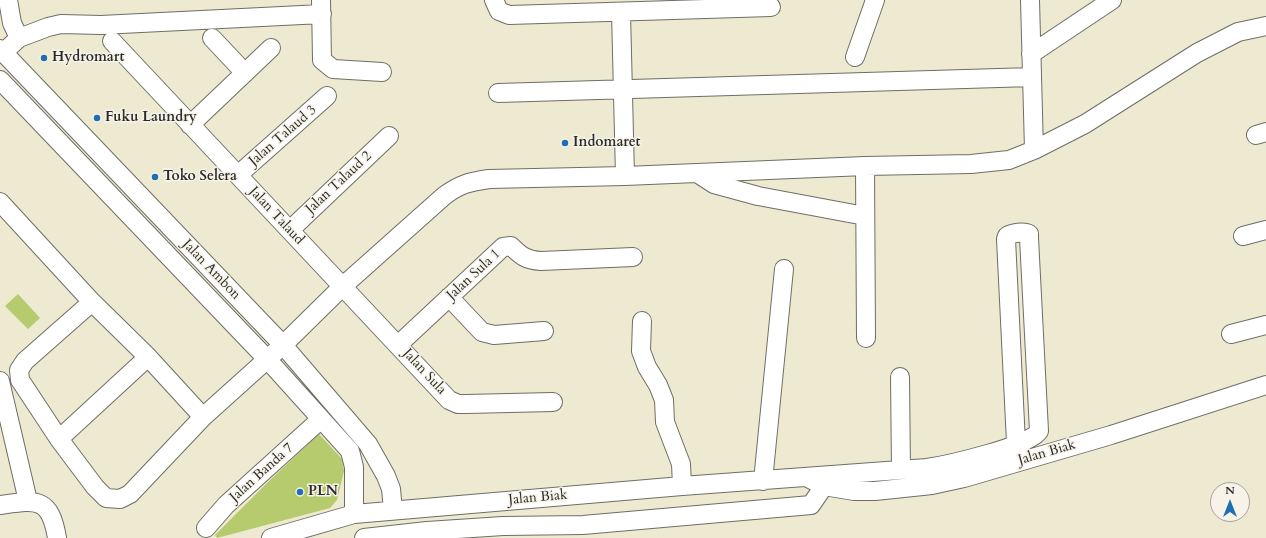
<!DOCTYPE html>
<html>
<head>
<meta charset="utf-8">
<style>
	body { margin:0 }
	#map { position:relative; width:1266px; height:538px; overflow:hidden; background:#eee9d1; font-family:Cardo,serif }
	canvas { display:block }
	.north { position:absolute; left:1210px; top:482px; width:40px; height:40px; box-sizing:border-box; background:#f7f3e8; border:1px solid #a5a39c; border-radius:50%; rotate:0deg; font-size:11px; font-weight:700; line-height:16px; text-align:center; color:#2b2b2b }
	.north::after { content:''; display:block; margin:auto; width:14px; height:18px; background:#1f6fb2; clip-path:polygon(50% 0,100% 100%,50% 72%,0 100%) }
</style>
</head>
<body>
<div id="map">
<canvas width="1266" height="538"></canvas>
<div class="north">N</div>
</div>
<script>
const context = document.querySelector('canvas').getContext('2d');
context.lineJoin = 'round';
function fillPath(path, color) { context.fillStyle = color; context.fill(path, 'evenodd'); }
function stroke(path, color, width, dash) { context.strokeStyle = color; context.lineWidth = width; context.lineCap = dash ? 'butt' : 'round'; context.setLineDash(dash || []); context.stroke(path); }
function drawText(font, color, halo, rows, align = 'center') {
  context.font = font + ' Cardo,serif'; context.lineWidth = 3; context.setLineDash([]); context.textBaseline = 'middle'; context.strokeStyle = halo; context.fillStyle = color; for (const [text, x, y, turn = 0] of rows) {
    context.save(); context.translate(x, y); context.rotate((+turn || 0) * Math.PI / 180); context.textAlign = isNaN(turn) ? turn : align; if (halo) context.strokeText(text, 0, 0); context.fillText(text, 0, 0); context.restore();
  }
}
const green = new Path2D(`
	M18 294 40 318 28 329 5 306Z
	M319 434 342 459 344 471 337 500 330 508 217 538 215 535 267 483Z`);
const minor = new Path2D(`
	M8 0 12 23 19 38
	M321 0 322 60 333 69 382 72
	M494 0 499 11 509 15 771 7
	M1030 0 1034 150
	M621 12 625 176
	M212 38 245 73
	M112 41 449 400 458 404H466L553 402
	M0 49 283 345 368 444 386 476 391 489 393 510
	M4 52 19 38 48 27 61 24 101 25 322 14
	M1031 54 1112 0
	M855 57 875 0
	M0 80 267 359 350 451 354 467V514
	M498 93 1032 77
	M190 125 271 48
	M1256 135 1266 132
	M865 166 866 338
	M697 173 714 184 758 196 865 216
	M238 175 327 96
	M0 202 92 302 148 357 203 417
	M290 230 389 136
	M1243 236 1266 230
	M449 297 482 332 494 335 544 331
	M92 302 25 361 19 370 20 380 59 439 95 487 106 498 120 499 130 494 203 417 283 345 343 286 444 196C460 184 469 182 489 179L625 176 865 166 971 164 1009 160 1034 150 1085 124 1197 53 1238 32 1266 26
	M642 321 641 351 647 367 658 385 664 400 665 422 681 464 682 486
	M1231 334 1266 325
	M398 345 503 247 511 246C521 256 526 260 541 261L633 257
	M900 377 901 470
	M0 381 28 501
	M59 439 148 357
	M810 479 824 486 854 491H875L932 485 964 478 1111 435 1266 385
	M763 481 784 269
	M0 505C36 500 50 496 57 538
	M206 528 226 505 321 419
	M271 538 354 514 682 486 927 468C947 465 1031 446 1039 431L1029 238V234C1024 231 1012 233 1007 236L1006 239 1016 443
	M364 538 427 531 503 526 583 525 811 505 824 486`);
const markers = [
	[44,58,4,"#1f6fb2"],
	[97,118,4,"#1f6fb2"],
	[565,143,4,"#1f6fb2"],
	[155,177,4,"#1f6fb2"],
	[300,492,4,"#1f6fb2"]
];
const poiNames = [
	["Hydromart",52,58],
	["Fuku Laundry",105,118],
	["Indomaret",573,143],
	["Toko Selera",163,177],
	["PLN",308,492]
];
const streetNames = [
	["Jalan Talaud 3",283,136,-41],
	["Jalan Talaud 2",339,183,-43],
	["Jalan Talaud",276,216,47],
	["Jalan Ambon",211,270,46],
	["Jalan Sula 1",474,275,-43],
	["Jalan Sula",424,372,47],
	["Jalan Biak",1047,453,-16],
	["Jalan Banda 7",262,473,-42],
	["Jalan Biak",538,498,-5]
];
fillPath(green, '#b6ca6e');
stroke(minor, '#6f6e65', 20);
stroke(minor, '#fff', 18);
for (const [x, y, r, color] of markers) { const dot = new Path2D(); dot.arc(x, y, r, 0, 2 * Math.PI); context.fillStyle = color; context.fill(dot); stroke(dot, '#f7f3e8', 1.5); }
drawText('bold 14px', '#2b2b2b', '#f7f3e8', poiNames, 'left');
drawText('14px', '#2b2b2b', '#f7f3e8', streetNames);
</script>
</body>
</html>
